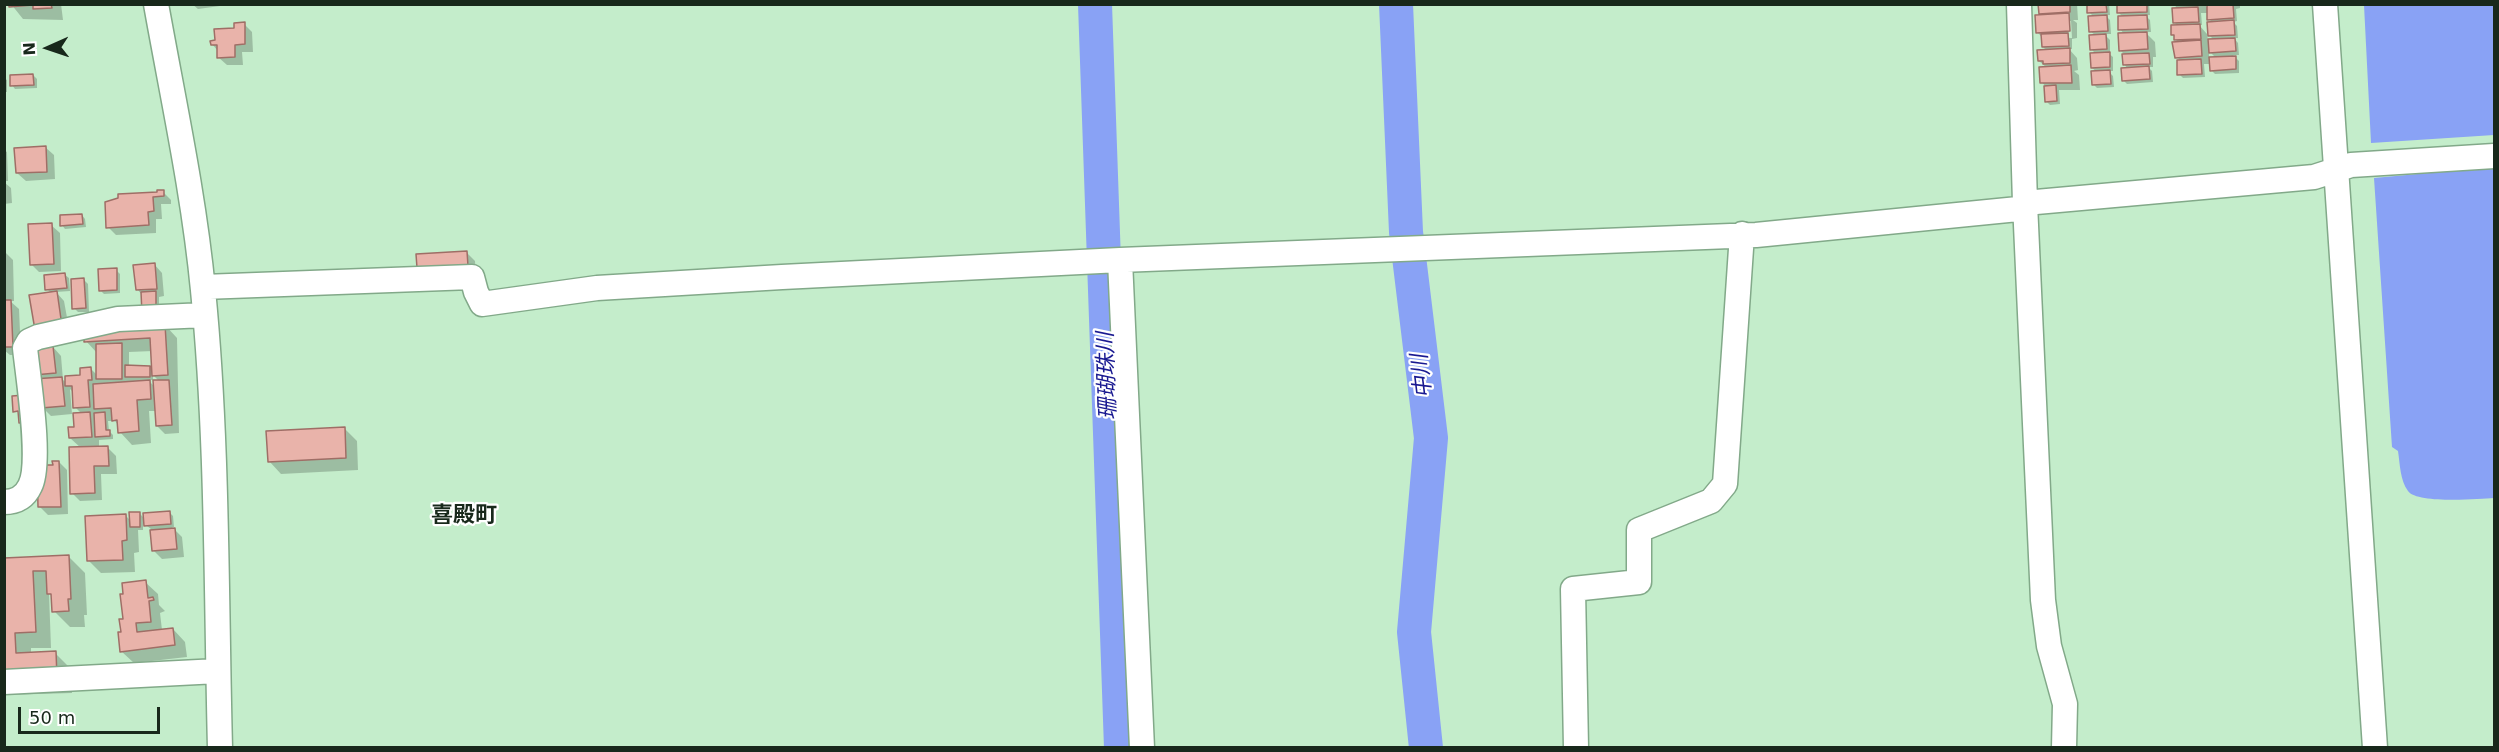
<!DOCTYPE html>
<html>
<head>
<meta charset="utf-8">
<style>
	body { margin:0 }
	#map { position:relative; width:2499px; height:752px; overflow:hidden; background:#c4edcb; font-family:"DejaVu Sans",sans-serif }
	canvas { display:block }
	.frame { position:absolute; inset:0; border:6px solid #18281b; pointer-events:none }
	.north { position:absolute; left:18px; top:18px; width:60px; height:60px; -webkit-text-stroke:4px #fff; paint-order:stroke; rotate:267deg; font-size:16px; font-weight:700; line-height:24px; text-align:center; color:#18281b }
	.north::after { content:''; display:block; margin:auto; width:21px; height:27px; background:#18281b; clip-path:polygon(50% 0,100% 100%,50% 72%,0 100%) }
	.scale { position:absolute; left:18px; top:707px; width:142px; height:27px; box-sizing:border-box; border:3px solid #18281b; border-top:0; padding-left:8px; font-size:18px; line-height:21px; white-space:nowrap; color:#18281b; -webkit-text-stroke:4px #fff; paint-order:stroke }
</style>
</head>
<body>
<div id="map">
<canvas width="2499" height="752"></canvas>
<div class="frame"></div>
<div class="north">N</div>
<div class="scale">50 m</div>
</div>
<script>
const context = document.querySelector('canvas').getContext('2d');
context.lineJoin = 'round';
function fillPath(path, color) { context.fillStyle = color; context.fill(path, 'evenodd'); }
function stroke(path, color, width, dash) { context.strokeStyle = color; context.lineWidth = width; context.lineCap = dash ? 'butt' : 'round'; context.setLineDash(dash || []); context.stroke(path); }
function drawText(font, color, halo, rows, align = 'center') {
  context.font = font + ' "DejaVu Sans","Noto Sans JP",sans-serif'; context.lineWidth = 4.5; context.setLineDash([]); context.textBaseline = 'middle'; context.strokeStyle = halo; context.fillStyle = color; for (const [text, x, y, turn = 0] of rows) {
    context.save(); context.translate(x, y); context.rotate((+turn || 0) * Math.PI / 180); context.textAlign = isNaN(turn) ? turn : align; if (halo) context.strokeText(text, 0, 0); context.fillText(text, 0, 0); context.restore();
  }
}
const water = new Path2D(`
	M2364 5H2494V135L2371 143Z
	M2494 167V498C2478 499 2417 504 2408 491 2400 480 2400 464 2398 451L2392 447 2374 178Z`);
const shadow = new Path2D(`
	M11 4H61L63 20 23 19Z
	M192 4H220V6L198 9Z
	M2040 4H2077L2078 20H2073L2077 23V38L2072 39V49H2069L2077 58 2078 70 2074 71 2079 75 2080 90H2059L2060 104 2050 105 2046 101 2045 86 2042 82 2047 68 2039 61 2047 51 2043 47V38L2037 32 2044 16 2040 13ZM2068 21H2071L2072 38H2069Z
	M2088 4H2109L2110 15H2105L2110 20 2111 34H2104L2110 40V53H2108L2113 57V71H2108L2113 76 2114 87 2097 88 2093 84 2097 72 2092 68 2096 54 2092 50 2096 36 2090 31 2094 17 2089 12Z
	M2118 4H2149L2150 15H2145L2150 20 2151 32H2145L2155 42 2156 57H2153V67H2148L2152 71 2153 82 2127 84 2123 80 2128 69 2124 64 2126 56 2120 50 2125 35 2120 29 2124 18 2119 13Z
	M2174 4H2206V7L2212 6 2210 4H2240V8L2236 9 2237 21 2233 22 2237 26 2238 38H2234L2238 43 2239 55H2233L2239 61V73L2215 74 2211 70V64H2204L2205 77 2183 78 2179 74 2181 61 2177 57 2179 43 2176 40 2179 27 2174 22 2178 10ZM2201 13H2209V19L2213 23 2210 36 2214 40H2208L2207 34 2199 25H2202ZM2209 51 2216 58H2209Z
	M244 24 252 32 253 52H242L243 65H227L218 57V51L212 44Z
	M33 75 37 79V88L15 89 12 85Z
	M4 78 7 80V92H4Z
	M45 147 54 155 55 179 26 181 17 173Z
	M4 150 7 152 8 181H4Z
	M4 182 11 188 12 203 4 204Z
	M163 192 171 200V204H161L162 219H156V233L116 235 108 227 106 203Z
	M82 215 85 219 86 227 65 229 62 225Z
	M51 225 60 233 61 271 39 272 31 264Z
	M4 251 13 260 14 301H10L19 309 21 355H10L4 350Z
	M467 253 475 261 476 274 427 276Z
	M154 264 162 273 164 296 159 297V316L138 290Z
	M116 270 120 274V293L104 294 101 291Z
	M65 275 69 278 70 291 56 292 64 301 70 334 36 330 51 293 47 289Z
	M84 280 88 284 89 312H78L74 308Z
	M165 325 177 338 179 433 165 434 157 426 156 411H149L151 443 132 445 120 432 119 426 115 421H108L109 431 113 435V439L99 440V448H108L116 456 117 474H101L102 500 80 501 72 493 81 448 70 438 82 414 75 407 74 393 70 389 72 414 51 416 43 408 36 375 53 347 61 356 63 380 67 383 82 377 91 369 98 376 97 353 86 341ZM153 351 154 371 149 367H129V352ZM153 375 160 382 155 387 148 380H153Z
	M344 428 357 441 358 470 281 474 269 461Z
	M59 462 67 470 68 514 48 515 40 507 54 467Z
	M169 512 173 516 174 527H172L182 537 184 557 162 559 154 551 151 529 143 523V530H138L139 552 134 553 135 572 101 573 89 561 126 516 132 522 139 513 145 519Z
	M69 557 85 573 87 615H84L85 627H70L54 611 53 597 49 593 51 648H31V654L55 653 71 669 72 693 4 695V559Z
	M145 582 158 594 159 605 165 611 160 613 162 630 173 629 185 642 187 657 134 663 121 651 124 620Z`);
const river = new Path2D(`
	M1095 4 1121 748
	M1396 4 1406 232 1431 438 1414 632 1426 748`);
const building = new Path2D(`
	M9 4H51L52 8 33 9V5L9 7Z
	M2038 4H2070V12L2039 14Z
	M2087 4H2106L2107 12 2087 13Z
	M2117 4H2147V12L2117 13Z
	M2233 4 2234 18 2207 20V5Z
	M2198 7 2199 22 2173 23 2172 8Z
	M2069 13 2070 31 2036 33 2035 15Z
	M2107 15 2108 31 2089 32 2088 16Z
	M2147 15 2148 29 2118 30V16Z
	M2234 20 2235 35 2208 36 2207 22Z
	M245 22V44L235 45V57L217 58V45H211L210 41 215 40 214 29 234 28V23Z
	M2200 24 2201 39 2174 40V35H2171V25Z
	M2147 32 2148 49 2119 51 2118 33Z
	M2068 33 2069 46 2042 47 2041 34Z
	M2106 34 2107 49 2090 50 2089 35Z
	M2235 38 2236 51 2209 53 2208 39Z
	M2201 40 2202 56 2175 58 2172 42Z
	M2070 48V63L2043 64V61H2038L2037 50Z
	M2110 52V67L2091 68 2090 53Z
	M2149 53 2150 64 2123 65 2122 54Z
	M2236 56V69L2210 71 2209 57Z
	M2201 59 2202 74 2177 75V60Z
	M2071 65 2072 83H2040L2039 67Z
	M2149 66 2150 79 2122 81 2121 68Z
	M2110 70 2111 84 2092 85 2091 71Z
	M33 74 34 85 10 86V75Z
	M2056 85 2057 101 2045 102 2044 86Z
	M46 146 47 172 16 173 14 148Z
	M157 190H164V196L153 197 154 211 148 212 149 225 106 228 105 202 118 198V194L157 192Z
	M82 214 83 224 60 226V215Z
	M52 223 54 264 30 265 28 224Z
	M467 251 468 266 417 268 416 254Z
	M155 263 157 289 136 290 133 265Z
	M117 268V290L99 291 98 269Z
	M65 273 67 288 45 290 44 275Z
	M84 278 86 308 72 309 71 279Z
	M57 291 62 326 35 330 29 295Z
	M156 291V313L142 314 141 292Z
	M4 300H11L13 347H4Z
	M165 324 168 375 152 376 150 338 84 342V331Z
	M122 343V379H96V344Z
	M53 346 56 373 34 375 31 348Z
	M125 365 150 366V377H125Z
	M91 367 92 380H88L90 407 73 408 72 386H65V376L80 375V368Z
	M62 377 65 406 41 408 33 379Z
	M150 380 151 399 137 400 139 431 118 433 117 420 112 421 111 408 94 409 93 384Z
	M153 380H169L172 425 156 426Z
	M24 395 26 422 19 423 18 411 13 412 12 396Z
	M90 412 92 437 69 438 68 427H74L73 413Z
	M105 412 106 430H110V436L95 437 94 413Z
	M345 427 346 458 268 462 266 431Z
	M108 446 109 466H94L95 493 70 494 69 447Z
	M52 461H59L61 507H38L37 465H53Z
	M170 511 171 524 144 526 143 513Z
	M129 512H140V527H130Z
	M126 514 127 540 122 541 123 560 87 561 85 516Z
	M175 528 177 549 152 551 150 530Z
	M69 555 71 599H68L69 611 52 612 51 594H47L46 571H33L36 632 15 633 16 653 56 651 57 677 4 679V558Z
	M146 580 148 598 153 597 154 600 149 601 151 622 136 623 137 632 173 628 175 645 120 652 118 632H121L119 619H123L120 594H123L122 583Z`);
const minor = new Path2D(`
	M156 4C173 99 194 195 203 290 218 442 216 595 220 748
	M2019 4 2025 203 2043 600 2049 646 2065 704 2064 748
	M2325 4 2375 748
	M1120 260 1142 748
	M203 287 472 277 476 292 482 304 597 288 782 277 1120 260 1756 235 2018 209 2025 203 2314 177 2351 165 2494 156
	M4 502C16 502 25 497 30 486 42 463 28 377 25 348L29 341 38 337 118 319 205 315
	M4 682 218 671
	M1576 748 1573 589 1639 582V530L1711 501 1725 484 1742 234`);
const waterNames = [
	["珊瑚珠川",1108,376,-92],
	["中川",1423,376,-97]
];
const neighbourhoodNames = [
	["喜殿町",464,516]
];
fillPath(water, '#89a2f5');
fillPath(shadow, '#0003');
stroke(river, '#89a2f5', 34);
fillPath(building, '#e9b3aa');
stroke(building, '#9f6e66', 1.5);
stroke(minor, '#82a989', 27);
stroke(minor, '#fff', 24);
drawText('italic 22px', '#191991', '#fff', waterNames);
drawText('bold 22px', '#18281b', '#fff', neighbourhoodNames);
</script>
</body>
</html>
